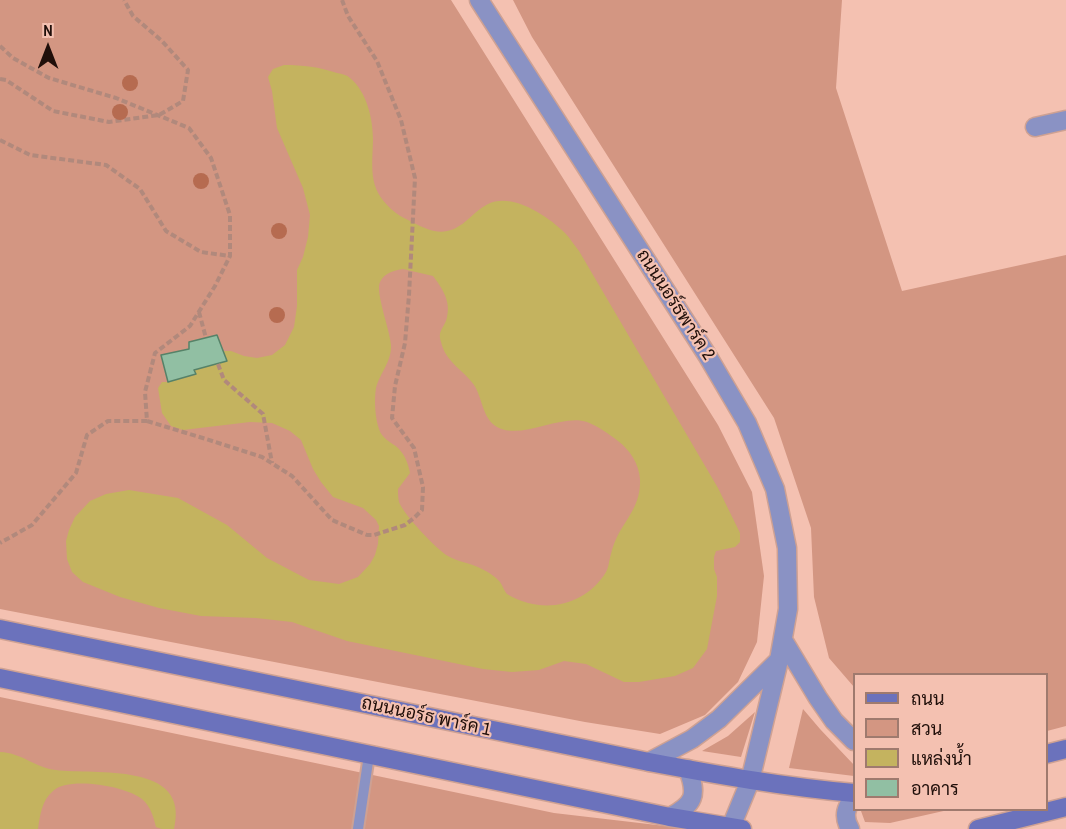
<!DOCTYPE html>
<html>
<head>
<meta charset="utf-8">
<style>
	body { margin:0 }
	#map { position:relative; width:1066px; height:829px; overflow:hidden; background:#f4c1b1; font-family:"Archivo Narrow",Sarabun,sans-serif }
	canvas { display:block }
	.legend { position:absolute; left:853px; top:673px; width:195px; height:138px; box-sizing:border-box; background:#f4c1b1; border:2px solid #9f7a6e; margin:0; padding:8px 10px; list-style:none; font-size:18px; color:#200f0a }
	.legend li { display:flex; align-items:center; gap:12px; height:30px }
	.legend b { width:30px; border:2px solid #9f7a6e }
	.north { position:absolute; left:18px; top:18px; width:60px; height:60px; -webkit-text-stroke:4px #f4c1b1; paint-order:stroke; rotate:0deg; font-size:16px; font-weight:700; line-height:24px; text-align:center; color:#200f0a }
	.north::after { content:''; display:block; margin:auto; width:21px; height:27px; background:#200f0a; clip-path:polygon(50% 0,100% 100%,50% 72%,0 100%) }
</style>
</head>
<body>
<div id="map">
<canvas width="1066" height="829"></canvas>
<ul class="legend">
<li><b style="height:8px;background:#6b72bc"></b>ถนน</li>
<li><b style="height:16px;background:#d39682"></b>สวน</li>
<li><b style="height:16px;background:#c4b35f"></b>แหล่งน้ำ</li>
<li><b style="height:16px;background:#91bfa3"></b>อาคาร</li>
</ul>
<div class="north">N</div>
</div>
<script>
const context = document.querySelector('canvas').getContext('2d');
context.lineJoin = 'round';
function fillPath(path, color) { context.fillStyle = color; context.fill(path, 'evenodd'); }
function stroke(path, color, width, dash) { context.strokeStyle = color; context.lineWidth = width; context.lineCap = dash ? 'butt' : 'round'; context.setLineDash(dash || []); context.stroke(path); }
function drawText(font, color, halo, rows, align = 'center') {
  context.font = font + ' "Archivo Narrow",Sarabun,sans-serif'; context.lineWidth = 4.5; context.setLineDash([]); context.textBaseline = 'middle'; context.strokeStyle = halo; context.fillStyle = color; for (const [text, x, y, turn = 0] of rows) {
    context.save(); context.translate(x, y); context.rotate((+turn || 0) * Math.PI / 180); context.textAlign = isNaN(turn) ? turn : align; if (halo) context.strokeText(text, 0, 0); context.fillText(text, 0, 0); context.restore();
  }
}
const green = new Path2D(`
	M0 0H451L718 425 752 492 764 576 757 642 738 682 705 715 660 734 585 722 0 609Z
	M513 0H842L836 88 902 291 1066 255V726L1047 731 1046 674H854V687L829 658 814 597 811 528 774 418 532 37Z
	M0 697 554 813 691 829H0Z
	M803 709 820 729 854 765V776L789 768Z
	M755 712 741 757 702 751 728 736Z
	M871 810 896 811 899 810H948L890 823 865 822 861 811Z`);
const water = new Path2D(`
	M284 65C303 65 319 67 337 73 342 74 347 75 350 78 367 92 373 119 373 140 372 172 368 191 396 213 401 217 407 219 412 222 433 233 447 237 466 221 473 215 480 208 488 204 512 192 548 216 565 233 570 238 574 245 579 251L718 488 740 533V542L735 547 716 551 714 557V569L717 577V596L707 649 693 668 675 676 639 682H624L586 664 564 661 539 670 512 672 483 669 347 641 292 622 256 618 201 616 159 608 120 597 83 582 72 572 67 559 66 541 69 530 75 517 90 501 106 494 129 490 178 498 227 525 267 558 309 580 339 584 358 577 370 564 375 555 378 544 379 526 376 520 363 508 333 497 321 482 313 469 301 440 290 431 272 423 250 422 183 430 171 426 162 413 158 388 162 382H168L195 375 194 370 227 361 223 351H231L244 356 257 358 272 355 285 345 294 327 297 306V270L303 257 308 237 310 215 303 188 277 128 272 91 268 77 273 69ZM403 269 433 276C442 288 451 301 447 317 445 328 437 330 441 342 446 363 463 369 474 385 482 397 482 415 494 425 518 443 560 413 587 422 598 426 609 434 618 441 630 450 639 464 640 479 641 505 627 517 617 537 614 543 612 549 611 554 609 560 609 567 606 572 590 599 558 611 528 603 521 601 513 598 507 594 504 591 503 586 500 582 496 577 488 572 482 569 471 563 458 562 448 556 436 549 404 515 399 502 398 498 398 493 398 489L410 473C408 463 405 455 398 448 391 442 382 439 379 429 375 418 374 400 376 388 380 373 392 361 391 345 390 330 375 292 380 282 384 273 395 270 403 269Z
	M0 752C22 753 36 768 56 770 95 775 191 761 174 829H162L156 827C153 816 151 807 142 799 126 786 68 776 53 791 42 800 40 815 38 829H0Z`);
const building = new Path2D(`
	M217 335 227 361 194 370 196 374 168 382 161 355 189 349V342Z`);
const path = new Path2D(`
	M0 46 13 58 49 78 116 98 189 128 211 158 230 215V256L215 286 190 326 155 353 145 392 147 421H108L87 435 76 473 32 525 0 543
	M0 79 6 80 53 111 109 122 159 115 183 101 188 70 162 41 133 16 124 0
	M0 140 30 155 106 165 140 189 166 231 201 252 230 256
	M199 312 206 338
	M218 364 224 380 263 414 272 463
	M147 421 206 439 262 457 292 476 332 520 367 535H374L405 525 414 518 422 510 423 487 414 448 392 418 395 386 405 343 409 295 415 178 401 120 377 61 348 16 342 0`);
const service = new Path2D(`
	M358 829 369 755`);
const minor = new Path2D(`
	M479 0 707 355 747 423 775 489 787 548 788 609 779 660 750 781 731 827
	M1035 127 1066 120
	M783 640 818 698 834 721 854 741
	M649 762 692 739 719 719 779 660`);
const tertiary = new Path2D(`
	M670 817C694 804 698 796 688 769
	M850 829C842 815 847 807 854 795`);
const secondary = new Path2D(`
	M0 629 649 762C718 775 785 787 854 793
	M0 678 670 817 742 829
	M1046 754 1066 749
	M978 829 1066 807`);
const trees = [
	[130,83],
	[120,112],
	[201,181],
	[279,231],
	[277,315]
];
const streetNames = [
	["ถนนนอร์ธพาร์ค 2",675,305,57],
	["ถนนนอร์ธ พาร์ค 1",426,717,12]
];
fillPath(green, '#d39682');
fillPath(water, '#c4b35f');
fillPath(building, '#91bfa3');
stroke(building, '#568268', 1.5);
stroke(service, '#cea193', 14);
stroke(minor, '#cea193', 21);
stroke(tertiary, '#cea193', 21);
stroke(secondary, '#cea193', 21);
stroke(path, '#b1897c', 4, [6, 3]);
stroke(service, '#8a92c4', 10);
stroke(minor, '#8a92c4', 18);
stroke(tertiary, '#8a92c4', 18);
stroke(secondary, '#6b72bc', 18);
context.fillStyle = '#b66b50';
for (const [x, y] of trees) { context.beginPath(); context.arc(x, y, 8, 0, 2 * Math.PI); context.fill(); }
drawText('18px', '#200f0a', '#f4c1b1', streetNames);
</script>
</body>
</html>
